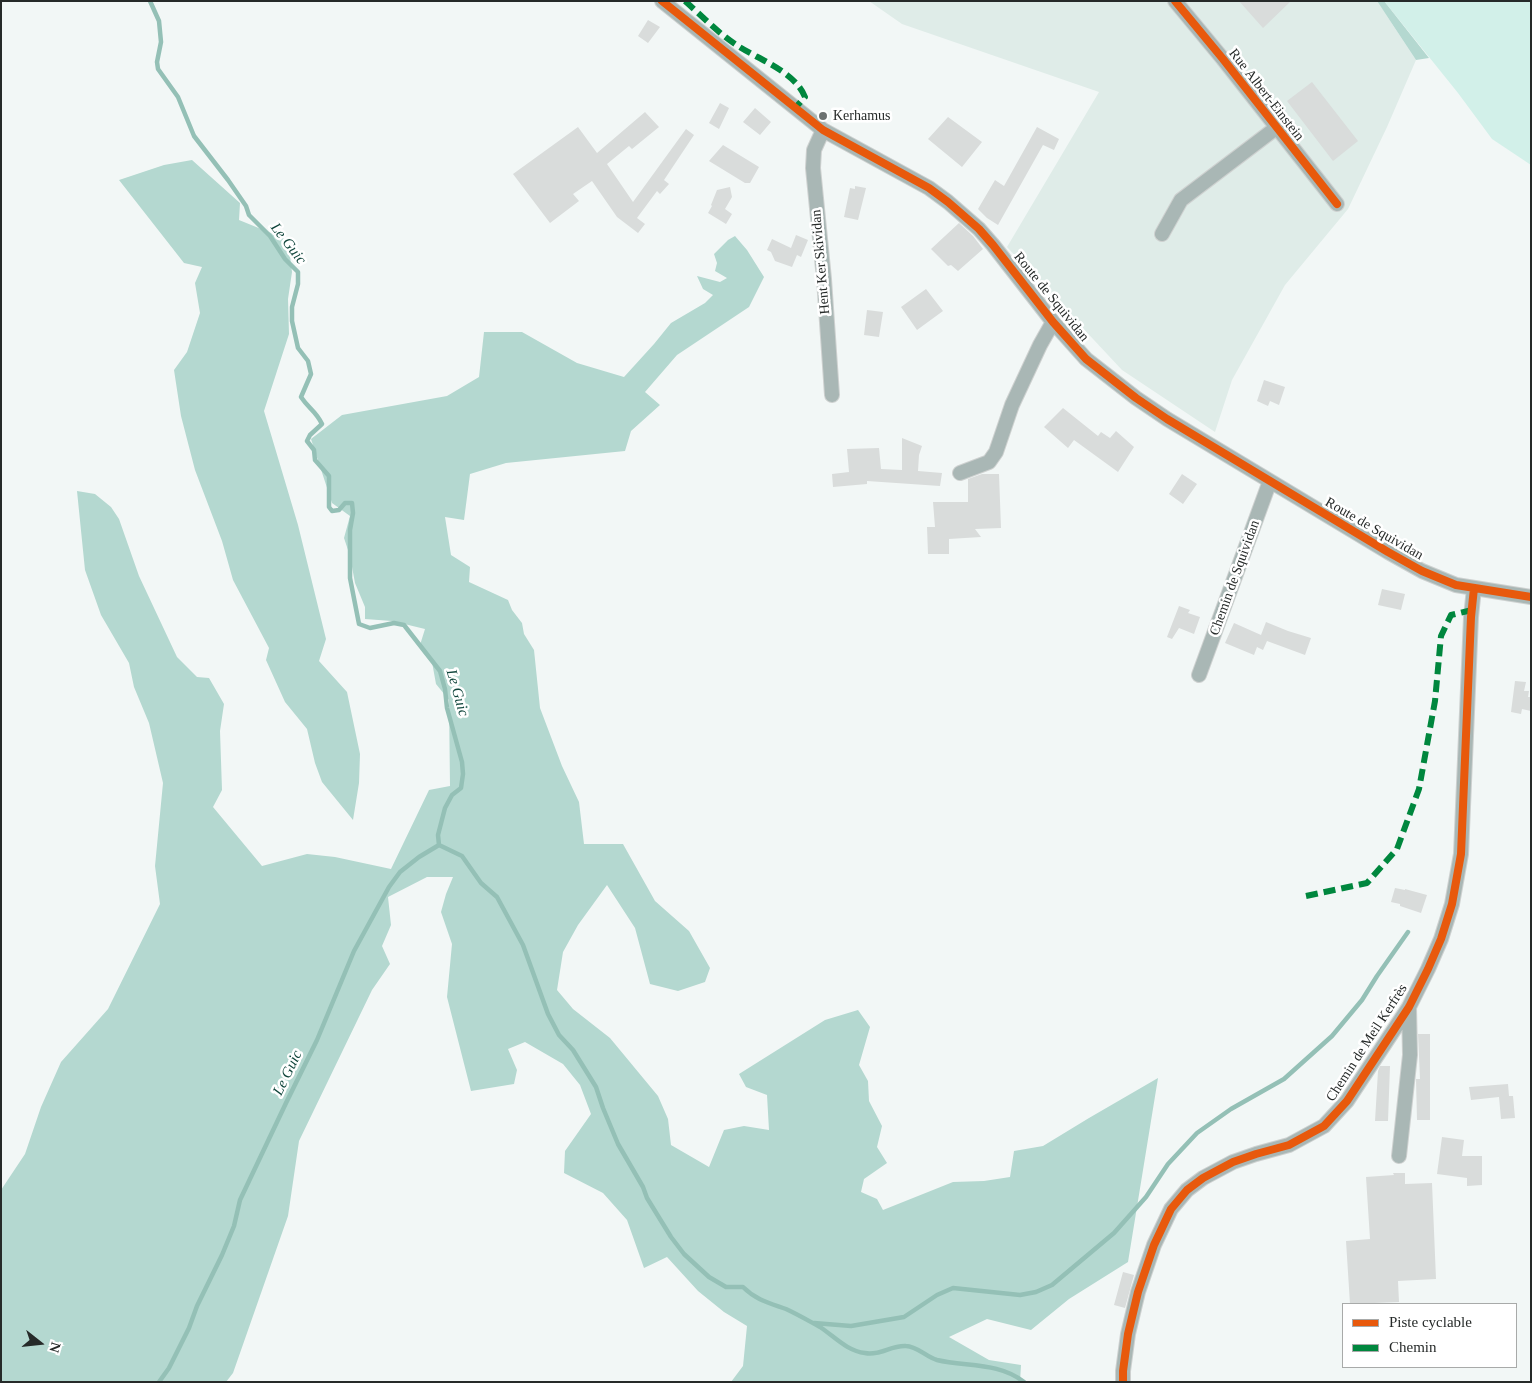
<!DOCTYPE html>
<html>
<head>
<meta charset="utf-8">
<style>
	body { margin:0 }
	#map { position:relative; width:1532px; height:1383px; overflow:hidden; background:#f2f7f6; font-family:"Times New Roman",serif }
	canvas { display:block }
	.frame { position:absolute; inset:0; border:2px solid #262a29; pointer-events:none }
	.legend { position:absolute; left:1342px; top:1303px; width:175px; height:65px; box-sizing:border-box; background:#fff; border:1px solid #a8aaa9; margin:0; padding:6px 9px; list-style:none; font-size:15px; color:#262a29 }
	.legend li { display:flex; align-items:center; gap:10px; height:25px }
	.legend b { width:25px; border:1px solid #a8aaa9 }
	.north { position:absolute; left:15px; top:1318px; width:50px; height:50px; -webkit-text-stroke:4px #fff; paint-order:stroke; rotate:106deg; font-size:14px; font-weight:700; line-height:20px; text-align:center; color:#262a29 }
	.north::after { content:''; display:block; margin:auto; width:18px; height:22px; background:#262a29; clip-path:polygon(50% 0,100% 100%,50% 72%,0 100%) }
</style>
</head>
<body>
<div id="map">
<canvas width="1532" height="1383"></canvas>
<div class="frame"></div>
<ul class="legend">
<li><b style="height:6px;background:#e8590c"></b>Piste cyclable</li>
<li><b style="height:6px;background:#00873e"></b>Chemin</li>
</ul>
<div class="north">N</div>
</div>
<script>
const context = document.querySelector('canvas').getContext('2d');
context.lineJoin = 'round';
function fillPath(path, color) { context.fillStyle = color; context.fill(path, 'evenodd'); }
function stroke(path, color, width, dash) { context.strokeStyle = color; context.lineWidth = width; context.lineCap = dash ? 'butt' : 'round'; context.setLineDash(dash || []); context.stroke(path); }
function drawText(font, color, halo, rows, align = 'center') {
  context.font = font + ' "Times New Roman",serif'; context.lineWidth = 5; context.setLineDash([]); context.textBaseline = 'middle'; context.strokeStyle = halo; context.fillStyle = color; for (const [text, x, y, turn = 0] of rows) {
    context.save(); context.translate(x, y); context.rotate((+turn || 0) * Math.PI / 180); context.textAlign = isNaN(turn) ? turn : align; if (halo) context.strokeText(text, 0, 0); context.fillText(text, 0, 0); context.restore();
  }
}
const built = new Path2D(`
	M869 1H1377L1416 60 1387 127 1348 209 1285 285 1232 380 1215 432 1122 370 1007 247 1099 92 902 24Z`);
const green = new Path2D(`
	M1384 1H1531V165L1492 139 1458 93Z`);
const forest = new Path2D(`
	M1377 1H1384L1429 58 1416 60Z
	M192 160 240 203 239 220 288 240 292 272 288 299 289 334 264 411 298 525 326 639 319 661 347 692 360 754 359 783 353 820 322 782 315 763 307 729 285 702 266 660 269 648 233 580 222 541 195 470 181 416 174 370 187 352 200 313 195 283 202 267 184 263 119 180 164 165Z
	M735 236 747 250 764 277 749 307 677 355 645 392 660 405 631 431 625 451 506 463 470 474 464 520 445 517 451 555 470 567 469 582 508 600 512 610 522 623 524 634 534 650 540 708 562 766 579 802 584 844H623L655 901 689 931 710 968 705 982 678 991 650 984 635 928 607 885 578 925 563 952 557 990 573 1009 610 1038 658 1096 668 1119 671 1145 709 1167 724 1130 744 1126 769 1130 767 1095 746 1087 739 1074 825 1020 858 1010 870 1027 859 1065 868 1081 869 1101 882 1126 877 1147 887 1163 864 1179 861 1192 877 1199 883 1210 953 1182 984 1181 1010 1177 1014 1151 1043 1146 1089 1118 1158 1078 1128 1262 1069 1299 1031 1330 987 1319 949 1337 989 1360 1021 1365 1020 1382H731L743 1366 747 1326 724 1312 698 1291 667 1257 644 1268 627 1220 603 1193 564 1173 565 1151 591 1114 580 1085 563 1064 525 1042 508 1049 517 1070 514 1084 471 1091 447 997 452 944 441 912 446 894 453 877H427L388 897 391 925 382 946 390 964 372 990 299 1141 288 1216 233 1373 226 1382H1V1190L25 1154 41 1107 61 1062 108 1009 160 904 155 866 163 783 149 723 134 687 129 663 101 615 85 570 77 491 95 494 111 507 119 519 139 576 177 657 197 677 209 678 224 704 220 731 222 790 213 807 262 866 307 854 335 857 391 869 429 790 450 786 449 700 436 684 432 662 420 645 425 629 392 621 365 619V607L355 583 350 556 344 538 350 516 332 503 311 439 342 415 447 396 479 377 484 332H522L577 363 624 377 654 344 671 323 705 303 713 295 703 289 697 276 720 282 727 278 715 271 717 263 714 254 728 240Z`);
const stream = new Path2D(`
	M150 1 159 21 161 42 157 62 158 69 178 97 194 136 228 180 246 206 249 215 270 236 285 259 298 272V284L292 307V321L298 348 308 361 311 374 301 397C309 409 316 411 322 424L310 435 307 441 314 450 315 460 329 476V507L332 511 339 510 345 503H352L353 513 350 530V578L359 624 370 628 394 623 404 625 440 671 445 689 447 708 462 762 463 774 461 788 452 795 445 808 438 835 439 845
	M439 845 462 856 481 883 497 897 523 945 548 1014 559 1035 573 1050 596 1087 603 1108 618 1144 643 1187 647 1198 671 1237 684 1254 709 1277 726 1287H743C756 1300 769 1303 786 1309 797 1314 809 1321 820 1327 835 1337 847 1351 865 1353 880 1356 891 1345 906 1346 917 1346 926 1357 937 1360 966 1367 999 1362 1024 1382
	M814 1323 851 1326 904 1317 937 1295 953 1288 1020 1295 1036 1292 1052 1285 1114 1233 1146 1197 1168 1164 1197 1133 1231 1109 1284 1079 1332 1036 1362 1000 1377 976 1408 932
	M159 1382 169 1368 189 1328 197 1306 222 1255 234 1226 240 1200 286 1103 317 1040 354 951 389 887 400 872 419 857 439 845`);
const building = new Path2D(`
	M1239 1H1291L1263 28Z
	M648 20 660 27 648 43 638 36Z
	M1312 82 1358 141 1333 161 1287 101Z
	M720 103 729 108 719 129 709 123Z
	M755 108 771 122 760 135 743 122Z
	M645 112 659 127 632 149 629 146 607 164 633 202 686 129 694 135 664 180 669 184 660 194 657 191 637 218 645 224 638 233 617 217 592 181 573 194 579 201 550 223 513 174 578 127 597 153Z
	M948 117 982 142 962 167 928 139Z
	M1037 127 1059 139 1054 150 1043 145 998 225 987 218 978 209 995 180 1004 186Z
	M723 145 759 167 750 183H745L709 161Z
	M855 186 866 188 858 220 844 217 850 188 855 189Z
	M730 187 732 197 725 209 732 214 726 224 708 213 712 206 711 205 717 190Z
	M959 223 973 236 983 249 958 271 951 265 948 266 931 249Z
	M796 235 808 240 801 257 797 255 792 267 775 261 771 252 767 250 772 239 791 248Z
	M926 289 943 311 917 330 901 307Z
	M867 310 883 312 879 337 864 335Z
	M1264 380 1285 387 1279 405 1270 401 1268 406 1257 401Z
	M1063 408 1098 436 1101 432 1110 438 1116 431 1134 447 1118 472 1074 440 1068 448 1044 427Z
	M902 438 922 446 919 455 918 471 942 473 940 486 867 481V484L833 487 832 474 849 472 847 449 879 448 881 469 902 470Z
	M982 474H999L1001 528 975 529 981 537 949 539V554H928L927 527H935L933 502H968V479Z
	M1182 474 1197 484 1183 504 1169 494Z
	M1382 589 1405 594 1401 610 1378 605Z
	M1179 606 1190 610 1188 613 1200 617 1194 634 1179 628 1172 639 1167 637Z
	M1266 622 1288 631 1311 638 1305 655 1267 641 1263 650 1257 647 1254 655 1225 643 1234 623 1261 635Z
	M1515 681 1526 682 1524 691H1529L1528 697H1531V711L1522 709 1521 714 1511 712Z
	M1395 888 1405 890V889L1427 895 1421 913 1400 906V904L1391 902Z
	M1418 1034H1430V1120H1417L1416 1079H1420Z
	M1380 1066H1390L1388 1121H1375L1378 1071Z
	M1508 1084 1509 1096H1513L1515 1118 1501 1119 1499 1097 1471 1100 1469 1087Z
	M1442 1137 1464 1140 1462 1156H1482V1185L1467 1186V1178L1437 1174Z
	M1393 1173H1405V1184L1432 1183 1436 1279 1398 1281 1399 1302 1350 1304 1346 1241 1370 1239 1366 1177 1394 1175Z
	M1123 1272 1134 1275 1125 1308 1114 1305Z`);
const minor = new Path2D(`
	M662 1 823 130 929 188 948 202 979 229 993 245 1053 322 1086 359 1136 398 1167 419 1270 481 1388 552 1422 571 1456 585 1531 597
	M1175 1 1223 59 1337 204
	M823 130 814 150 813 168 824 279 832 395
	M1162 234 1181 200 1276 128
	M960 473 989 462 996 452 1012 405 1040 345 1053 322
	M1199 675 1270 481
	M1399 1156 1410 1055 1409 1007
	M1123 1382V1371L1128 1334 1138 1292 1154 1245 1171 1209 1187 1190 1203 1178 1233 1162 1256 1154 1289 1145 1324 1126 1347 1101 1409 1007 1428 969 1441 939 1452 904 1461 854 1471 617 1474 588`);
const quiet = new Path2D(`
	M685 1C702 16 719 34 738 46 760 60 795 72 805 97L795 108
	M1306 896 1367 883 1397 849 1419 789 1435 701 1441 636 1451 615 1472 610`);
const cycleway = new Path2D(`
	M662 1 823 130 929 188 948 202 979 229 993 245 1053 322 1086 359 1136 398 1167 419 1270 481 1388 552 1422 571 1456 585 1531 597
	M1175 1 1223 59 1337 204
	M1123 1382V1371L1128 1334 1138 1292 1154 1245 1171 1209 1187 1190 1203 1178 1233 1162 1256 1154 1289 1145 1324 1126 1347 1101 1409 1007 1428 969 1441 939 1452 904 1461 854 1471 617 1474 588`);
const markers = [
	[823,116,5,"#6d7271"]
];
const streetNames = [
	["Rue Albert-Einstein",1266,95,52],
	["Hent Ker Skividan",821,262,-95],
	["Route de Squividan",1051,297,51],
	["Route de Squividan",1374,529,30],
	["Chemin de Squividan",1235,578,-70],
	["Chemin de Meil Kerfrès",1367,1043,-57]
];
const poiNames = [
	["Kerhamus",833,116]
];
const waterNames = [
	["Le Guic",288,244,52],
	["Le Guic",457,693,74],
	["Le Guic",288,1073,-64]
];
fillPath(built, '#dfece8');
fillPath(green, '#d2f0e9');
fillPath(forest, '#b4d8d0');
stroke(stream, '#94c0b6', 4.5);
fillPath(building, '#d9dcdb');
stroke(minor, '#ced1d0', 16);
stroke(minor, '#a9b7b5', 14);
stroke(quiet, '#00873e', 6, [12, 6]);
stroke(cycleway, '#e8590c', 8);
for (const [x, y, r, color] of markers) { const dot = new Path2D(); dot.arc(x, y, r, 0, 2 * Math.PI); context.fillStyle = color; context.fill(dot); stroke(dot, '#fff', 2); }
drawText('14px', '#262a29', '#fff', streetNames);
drawText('14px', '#262a29', '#fff', poiNames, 'left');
drawText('italic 15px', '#0f453b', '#fff', waterNames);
</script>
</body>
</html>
